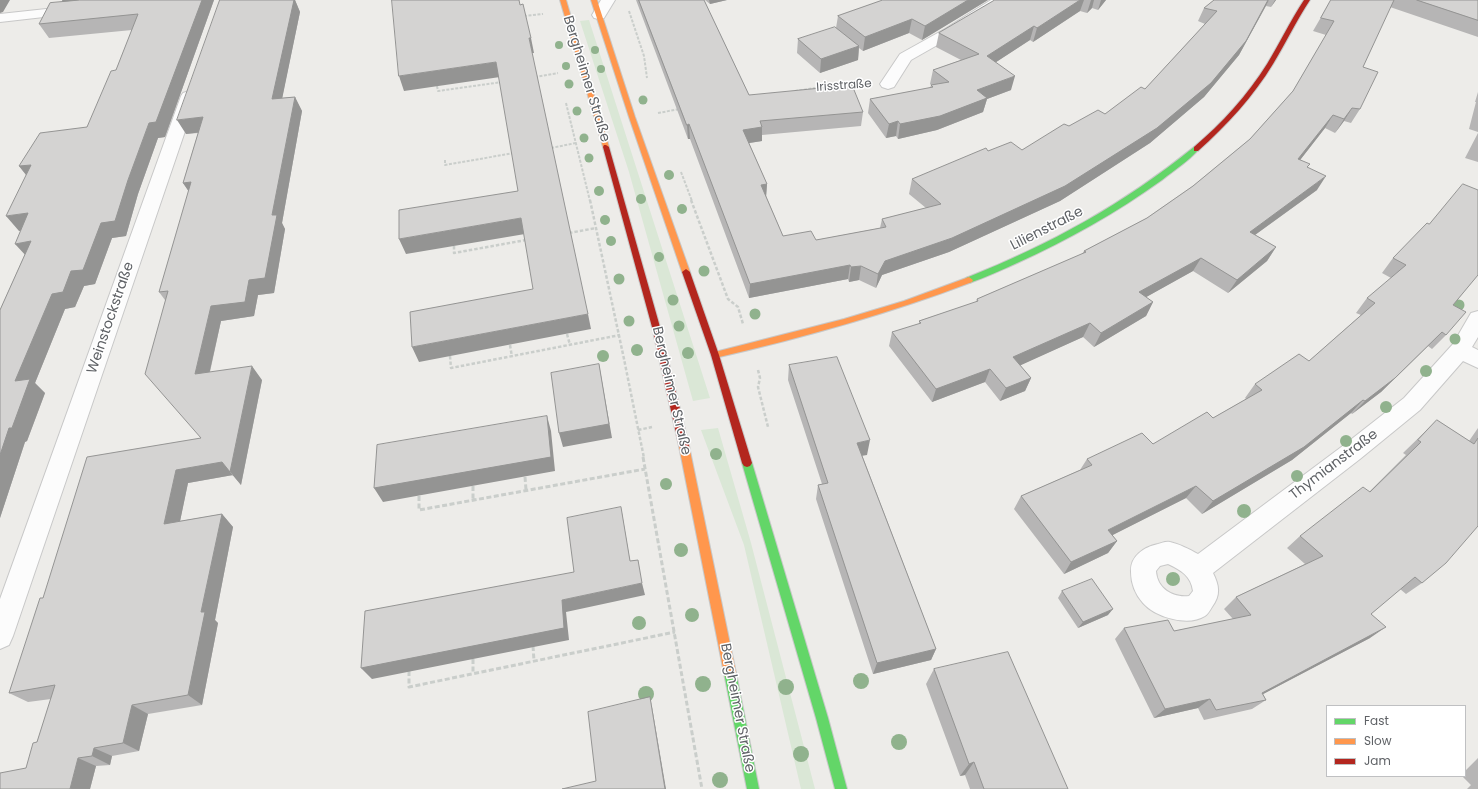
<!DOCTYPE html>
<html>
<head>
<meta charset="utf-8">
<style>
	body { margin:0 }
	#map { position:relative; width:1478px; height:789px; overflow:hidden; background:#edece9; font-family:Poppins,sans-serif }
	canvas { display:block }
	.legend { position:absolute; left:1326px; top:705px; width:140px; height:72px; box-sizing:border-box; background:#fff; border:1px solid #bfc0c2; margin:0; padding:5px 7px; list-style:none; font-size:12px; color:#5f6266 }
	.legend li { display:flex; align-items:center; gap:8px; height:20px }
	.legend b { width:20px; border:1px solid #bfc0c2 }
</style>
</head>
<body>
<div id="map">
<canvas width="1478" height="789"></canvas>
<ul class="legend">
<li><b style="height:5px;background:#63d668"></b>Fast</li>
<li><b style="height:5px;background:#ff974d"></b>Slow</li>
<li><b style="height:5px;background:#b3261e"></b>Jam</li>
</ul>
</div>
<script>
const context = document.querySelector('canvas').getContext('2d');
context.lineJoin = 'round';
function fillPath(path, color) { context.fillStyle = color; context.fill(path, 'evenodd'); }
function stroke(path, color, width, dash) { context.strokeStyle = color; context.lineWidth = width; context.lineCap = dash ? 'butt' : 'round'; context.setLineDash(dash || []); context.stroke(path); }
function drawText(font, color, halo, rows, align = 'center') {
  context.font = font + ' Poppins,sans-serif'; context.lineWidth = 3; context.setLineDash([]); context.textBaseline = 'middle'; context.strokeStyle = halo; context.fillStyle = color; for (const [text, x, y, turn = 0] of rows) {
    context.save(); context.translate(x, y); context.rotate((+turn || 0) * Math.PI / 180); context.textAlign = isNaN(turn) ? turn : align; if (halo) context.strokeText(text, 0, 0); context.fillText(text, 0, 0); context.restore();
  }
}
const green = new Path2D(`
	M589 20 710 398 693 401 629 172 580 21Z
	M718 428 751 543 815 789H801L744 545 701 430Z`);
const pathFar2 = new Path2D(`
	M629 11 644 56 647 78
	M524 16 543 14
	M535 77 558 73
	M437 86 438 91 502 82
	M795 91 835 85 866 84
	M566 103 590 201
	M658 113 680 109
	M551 148 576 143
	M445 160V165L514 153
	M681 172 692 201`);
const pathFar1 = new Path2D(`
	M590 200 624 359 644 458
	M691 200 728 299 738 307 743 324
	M569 233 596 228
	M454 246V253L526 240
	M567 334 570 345
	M510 345 512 357
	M450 356 451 368 620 335
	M758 370 760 378 758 387 768 427
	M638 430 652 427`);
const path = new Path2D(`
	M643 457 702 789
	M525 477 526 490
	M473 486V500
	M419 496V510L645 469
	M533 646 534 661
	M473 659V674
	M409 671V687L675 632`);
const street = new Path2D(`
	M601 0H615L604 18 599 19 594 18 592 15Z
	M991 0H1008L1006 3 955 35 911 60 894 87 888 89 882 87 880 84 900 54 945 29Z
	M74 6 79 7 81 10 79 13 0 22V14Z
	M189 91 195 93 197 96 13 636 9 645 0 649V599L181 96 183 93Z
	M1478 311V337L1472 347 1478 350V368L1463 361 1420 410 1360 459 1213 573C1219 585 1221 595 1212 607 1210 610 1208 614 1205 616 1188 627 1155 617 1143 603 1135 594 1131 583 1131 572 1130 556 1144 547 1158 544 1162 543 1166 541 1170 542 1179 544 1189 549 1198 554L1344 445 1404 398 1453 344 1471 313ZM1168 564C1181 570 1191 576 1193 591L1189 596C1172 598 1157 588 1156 571L1160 566Z`);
const fast = new Path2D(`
	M1194 147H1198L1199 149C1189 161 1174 170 1162 180 1116 213 1068 240 1017 263 1001 270 985 278 969 283L965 280 966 278C1051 244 1122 205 1194 147Z
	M747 459 750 460 752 463 828 718 847 789H835L816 718 742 463 744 460Z
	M730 667 734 669 736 673 759 789H747L724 673 726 669Z`);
const slow = new Path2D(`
	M560 0H566L609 147 608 149H606L603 147Z
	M591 0H597L635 117 690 272 689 274 686 275 682 272 629 117Z
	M969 277 973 280 972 282C888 314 802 338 715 358L711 355 715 352 844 319 904 301Z
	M684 442 687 443 689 446 736 673 734 677 730 679 726 677 724 673 679 446 681 443Z`);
const jam = new Path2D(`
	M1304 0H1310C1296 21 1286 43 1273 64 1253 97 1227 125 1198 151H1194V147C1222 123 1247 96 1267 64 1280 43 1290 21 1304 0Z
	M604 145H606L609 147 660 327 689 446 687 449 684 450 681 449 679 446 652 327 603 147Z
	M686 269 690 272 719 355 752 463 750 466 747 467 744 466 742 463 711 355 682 272Z`);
const trees = [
	[559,45,4],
	[595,50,4],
	[566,66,4],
	[601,69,4],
	[569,84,4.5],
	[643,100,4.5],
	[577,111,4.5],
	[584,138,4.5],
	[589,158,4.5],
	[669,175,5],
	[599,191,5],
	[641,199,5],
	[682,209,5],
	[605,220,5],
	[611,241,5],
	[659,257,5],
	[704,271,5.5],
	[619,279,5.5],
	[673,300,5.5],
	[1459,305,5.5],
	[755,314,5.5],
	[629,321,5.5],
	[679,326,5.5],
	[1455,339,5.5],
	[637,350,6],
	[688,353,6],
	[603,356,6],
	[1426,371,6],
	[1386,407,6],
	[1346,441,6],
	[716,454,6],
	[1297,476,6],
	[666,484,6],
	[1244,511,7],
	[681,550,7],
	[1173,579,7],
	[692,615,7],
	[639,623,7],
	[861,681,8],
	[703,684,8],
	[786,687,8],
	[646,694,8],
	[899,742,8],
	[801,754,8],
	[720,780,8]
];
const wall = new Path2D(`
	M62 0H214L165 137 158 138 138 194 126 236 112 238 95 284 84 286 75 307 65 309 35 383 45 393 27 441 25 442 0 518V310L25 254 21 230 19 231 26 175 19 166 87 127 116 70 132 30 49 38 39 24 63 2Z
	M220 0H295L300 12 282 98 295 97 302 111 282 223 285 229 274 293 258 295 254 316 221 321 210 372 262 380 241 485 233 475 188 483 180 521 222 514 233 527 215 620 218 623 202 705 148 714 139 751 112 756 110 765 96 766 90 789H0L26 768 37 742 51 699 28 702 9 693 43 598 201 438 165 300 159 292 189 191 183 183 198 133 186 134Z
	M636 0H704L749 95 863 112 861 126 762 135V141L749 143 767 184 766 196 783 236 816 240 880 228 882 219 926 208 909 194 912 179 988 151 1022 150 1069 126 1105 114 1145 89 1205 24 1198 21 1204 8 1214 0H1276L1271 7 1266 6 1239 55 1204 97 1150 143 1060 201 949 252 882 275 876 288 859 280 849 282 848 279 749 298 690 139H688Z
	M705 0H727L710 4Z
	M883 0H988L922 40 909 33 863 51 859 48 858 60 820 73 797 53 798 39 836 28 838 16Z
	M995 0H1106L1098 10 1092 8 1087 13 1080 11 1033 42 1030 40 996 62 1011 90 987 99 983 112 937 130 898 139 896 136 886 138 868 113 870 99 930 88 931 85 930 84 933 70 961 60 936 47 939 33Z
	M1331 0H1478V37L1390 7 1363 67 1360 109 1351 123 1344 121 1335 133 1325 128 1300 160 1308 167 1317 190 1255 235 1276 247 1267 261 1228 293 1193 271 1146 297 1153 302 1146 316 1094 347 1083 337 1020 365 1031 378 1025 391 1000 401 985 382 932 402 889 346 892 332 919 324V321L976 302 977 299 1082 254 1084 251 1147 218 1193 186 1250 139 1293 91 1326 35 1313 31Z
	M1478 92V132L1469 129 1476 102H1475Z
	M1478 133V162L1465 158Z
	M1478 190V276H1477L1453 305 1446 335 1432 349 1428 346 1381 392 1352 414 1351 413 1292 460 1202 514 1186 498 1112 535 1117 541 1108 553 1064 574 1014 509 1021 496 1080 470 1087 459 1153 444 1213 418 1246 399 1245 398 1255 384 1309 361 1361 315 1356 313 1367 298 1391 278 1382 273 1393 258 1429 224Z
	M789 365 867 455H862L936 649 931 660 873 674 816 499 818 485 822 484 788 380Z
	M1437 420 1469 441 1478 428V526L1422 583 1406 594 1400 589 1371 614 1370 638 1263 694 1266 700 1252 709 1204 720 1198 708 1154 718 1115 639 1124 628 1174 631 1233 619 1224 609 1236 597 1305 564 1287 548 1300 536 1369 492 1406 455 1403 453Z
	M1062 591 1108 615 1078 628 1058 598Z
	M934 669 1068 789H970L965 775 960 776 926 684Z
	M1478 758V789H1467L1471 785 1462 776H1465V771Z`);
const shadedWall = new Path2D(`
	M0 0H10L3 12 0 13Z
	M62 0H117L65 6Z
	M202 0H214L165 137 158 138 138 194 126 236 112 238 95 284 84 286 75 307 65 309 35 383 45 393 27 441 25 442 0 518V455L15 381 52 294 71 271 128 180 149 123Z
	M286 0H295L300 12 279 114 272 99Z
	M709 0H727L710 4Z
	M968 0H988L922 40 925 26Z
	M1080 0H1084L1080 11 1033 42 1037 28Z
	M1091 0H1094L1092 8 1087 13Z
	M1101 0H1106L1098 10Z
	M1269 0 1239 55 1204 97 1150 143 1060 201 949 252 882 275 876 288 878 274 885 261 952 238Z
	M1275 0H1276L1271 7Z
	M912 19 909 33 863 51 865 37Z
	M1034 26 1030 40 984 70 987 56Z
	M529 38H531L534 53H532Z
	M859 46 858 60 820 73 821 59Z
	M496 62 500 77 404 91 399 76Z
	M1015 76 1011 90 987 99 983 112 937 130 898 139 900 124 977 90Z
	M295 97 302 111 282 223 285 229 274 293 258 295 254 316 221 321 206 388 195 374 211 306 249 280 272 215Z
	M1352 108 1344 121 1335 133 1344 119Z
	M1333 115 1325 128 1290 173 1298 159Z
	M203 117 211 131 186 134 177 120Z
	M898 121 896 136 886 138 889 124Z
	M689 124 690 139H688L687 125Z
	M762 127V141L743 144V130Z
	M31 165V181L19 166Z
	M1326 176 1317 190 1241 245 1250 232Z
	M191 182 193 198 183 183Z
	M767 184 766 198 761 185Z
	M28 213 41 228 19 231 6 216Z
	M521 218 525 234 406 254 399 239Z
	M31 241 28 258 15 244Z
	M1276 247 1267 261 1228 293 1237 280Z
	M1201 258 1193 271 1132 305 1139 292Z
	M850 265 848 279 749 298 750 284Z
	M861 266 859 280 849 282 851 267Z
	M1153 302 1146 316 1094 347 1101 333Z
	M588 314 591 329 419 362 412 347Z
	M1090 323 1083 337 1008 371 1013 357Z
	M1442 332 1381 392 1352 414 1365 401Z
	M599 364 612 438 563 447 559 433Z
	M252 366 262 380 241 485 230 472Z
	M990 369 985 382 932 402 936 389Z
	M1031 378 1025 391 1000 401 1006 388Z
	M1363 400 1351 413 1292 460 1202 514 1213 501Z
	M547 416 551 431 555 471 383 502 374 488Z
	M870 440 867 455 855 457 857 443Z
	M222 462 233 475 188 483 177 536 164 524 176 470Z
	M1196 486 1186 498 1099 542 1108 530Z
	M621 507 623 521 632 574 630 561Z
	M222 514 233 527 215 620 218 623 202 705 188 695 201 612Z
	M1117 541 1108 553 1064 574 1071 562Z
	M642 583 645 595 566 612 569 640 372 679 361 668 562 600Z
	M1113 609 1108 615 1078 628 1083 622Z
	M1386 627 1370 638 1248 702 1262 693Z
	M936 649 931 660 873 674 877 663Z
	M650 697 652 707 666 789H665Z
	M1210 699 1198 708 1154 718 1165 709Z
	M132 705 148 714 139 751 123 743Z
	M94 748 112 756 110 765 92 756Z
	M78 758 96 766 90 789H70Z
	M974 762 965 775 960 776 969 764Z`);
const building = new Path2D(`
	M80 0H202L156 122 149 123 128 180 115 221 101 223 83 270 71 271 63 292 52 294 15 381 30 379 12 428H9L0 455V310L31 241 15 244 28 213 6 216 31 165 19 166 40 133 87 127 111 71 116 70 138 14 39 24 50 3Z
	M220 0H294L272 99 295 97 272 215H277L265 278 249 280 245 302 211 306 195 374 252 366 230 472 222 462 176 470 164 524 222 514 201 612H205L188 695 132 705 123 743 94 748 92 756 78 758 70 789H0V773L26 768 33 743 37 742 55 685 9 693 40 598H43L87 457 201 438 145 374 168 291 159 292 191 182 183 183 203 117 177 120Z
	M392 0H519L520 5 523 4 531 38H529L588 314 412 347 410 312 533 289 521 218 399 239V210L518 191 496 62 399 76Z
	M639 0H704L749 95 852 85 863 112 760 121 762 127 743 130 767 184 761 185 783 236 811 231 816 240 886 227 882 219 941 204 912 179 986 148 988 151 1011 142 1022 150 1064 124 1069 126 1098 110 1105 114 1141 87 1145 89 1217 11 1204 8 1214 0H1268L1246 41 1211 83 1157 128 1065 186 952 238 885 261 878 274 861 266 851 267 850 265 750 284 689 124 687 125Z
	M883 0H968L925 26 912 19 865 37 838 16Z
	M995 0H1080L1037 28 1034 26 987 56 1015 76 977 90 987 98 940 116 900 124 898 121 889 124 870 99 933 87 931 85 949 82 933 70 979 54 939 33Z
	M1331 0H1394L1363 67 1378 72 1360 109 1352 108 1344 119 1333 115 1298 159 1310 164 1307 167 1326 176 1250 232 1276 247 1237 280 1201 258 1139 292 1153 302 1101 333 1090 323 1013 357 1031 378 1006 388 990 369 936 389 892 332 921 323 919 321 978 301 977 299 1086 252 1084 251 1147 218 1193 186 1250 139 1293 91 1334 21 1321 18Z
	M1417 0H1478V20Z
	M835 27 859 46 821 59 798 39Z
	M1463 184 1478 190V275L1453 305 1466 312 1446 335 1442 332 1395 378 1365 401 1363 400 1304 447 1213 501 1196 486 1108 530 1117 541 1071 562 1021 496 1092 465 1087 459 1142 433 1153 444 1207 412 1213 418 1262 390 1255 384 1299 354 1309 361 1375 303 1367 298 1406 265 1393 258 1427 223 1429 224Z
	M837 357 870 440 857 443 936 649 877 663 818 485 828 483 789 365Z
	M599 364 609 424 559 433 551 373Z
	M547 416 551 457 374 488 377 445Z
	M1437 420 1474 444 1478 438V526L1446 563 1422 583 1415 577 1371 614 1386 627 1262 693 1266 700 1216 710 1210 699 1165 709 1124 628 1168 620 1174 631 1251 615 1236 597 1323 556 1300 536 1363 487 1370 492 1421 442 1418 440Z
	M621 507 630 561 638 560 642 583 562 600 564 628 361 668 365 611 574 572 567 518Z
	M1092 579 1113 609 1083 622 1062 591Z
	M1008 652 1068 789H984L974 762 969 764 934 669Z
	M650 697 665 789H562L596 781 588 712Z`);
const farStreetnames = [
	["Irisstraße",844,86,-4]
];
const streetNames = [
	["Bergheimer Straße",586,79,73],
	["Lilienstraße",1047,229,-27],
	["Weinstockstraße",111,318,-71],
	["Bergheimer Straße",671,391,77],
	["Thymianstraße",1334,465,-37],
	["Bergheimer Straße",737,708,79]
];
fillPath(green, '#dae7d6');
stroke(street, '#c8c8c8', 2);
stroke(fast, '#c8c8c8', 2);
stroke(slow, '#c8c8c8', 2);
stroke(jam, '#c8c8c8', 2);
stroke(pathFar2, '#cacecb', 2, [3, 1.5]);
stroke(pathFar1, '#cacecb', 2.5, [3.5, 2]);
stroke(path, '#cacecb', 3, [5, 2.5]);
fillPath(street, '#fcfcfc');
fillPath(fast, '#63d668');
fillPath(slow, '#ff974d');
fillPath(jam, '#b3261e');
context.fillStyle = '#90b28d';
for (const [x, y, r] of trees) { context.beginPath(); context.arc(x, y, r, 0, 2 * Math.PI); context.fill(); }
fillPath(wall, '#b6b5b5');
fillPath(shadedWall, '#949493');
fillPath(building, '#d4d3d2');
stroke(building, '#949493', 1);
drawText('12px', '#5f6266', '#fff', farStreetnames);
drawText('14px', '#5f6266', '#fff', streetNames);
</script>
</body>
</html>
